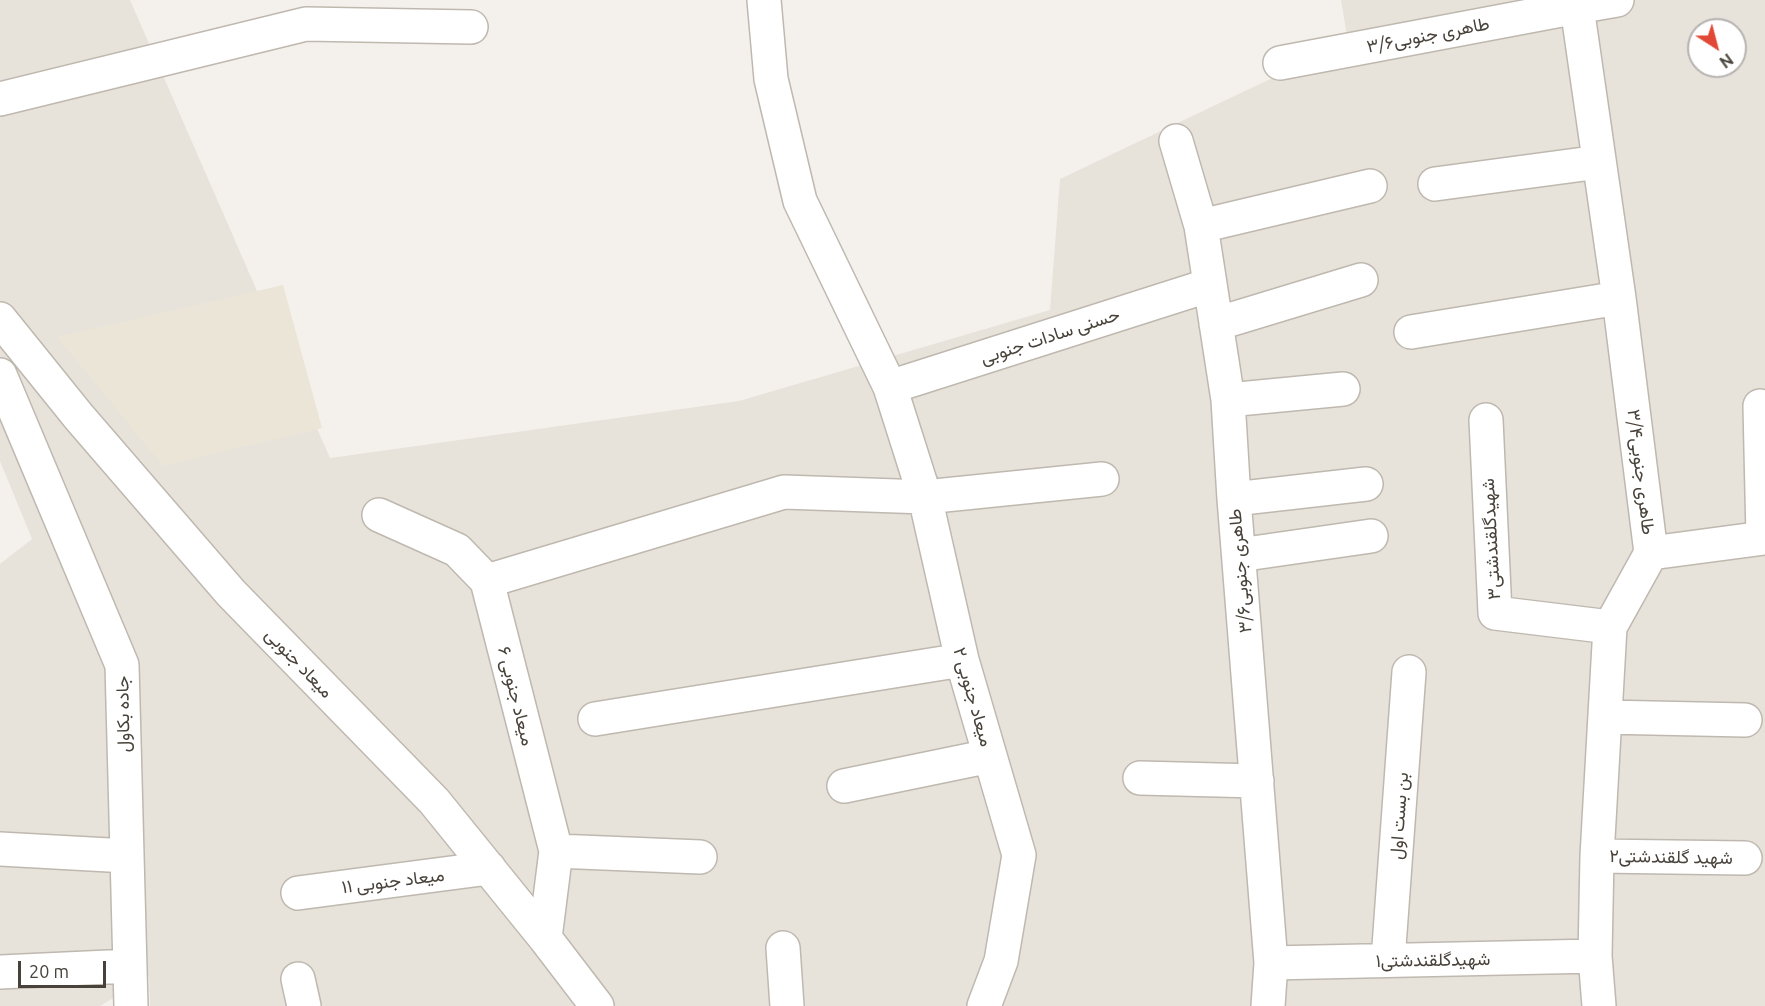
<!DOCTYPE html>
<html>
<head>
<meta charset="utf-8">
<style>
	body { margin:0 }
	#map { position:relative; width:1765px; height:1006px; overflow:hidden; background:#f4f1ec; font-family:Ubuntu,sans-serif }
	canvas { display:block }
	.north { position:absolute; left:1687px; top:18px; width:60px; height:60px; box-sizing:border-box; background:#fff; border:2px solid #b6b3b0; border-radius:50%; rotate:144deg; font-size:16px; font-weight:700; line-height:24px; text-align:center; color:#48423a }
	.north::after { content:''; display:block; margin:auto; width:21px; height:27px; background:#e14835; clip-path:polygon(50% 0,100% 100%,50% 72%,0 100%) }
	.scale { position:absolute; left:18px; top:961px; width:88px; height:27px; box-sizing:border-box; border:3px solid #48423a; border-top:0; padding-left:8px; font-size:18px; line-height:21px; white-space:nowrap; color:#48423a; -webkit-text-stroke:4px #fff; paint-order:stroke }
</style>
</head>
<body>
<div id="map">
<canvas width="1765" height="1006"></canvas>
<div class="north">N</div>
<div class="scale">20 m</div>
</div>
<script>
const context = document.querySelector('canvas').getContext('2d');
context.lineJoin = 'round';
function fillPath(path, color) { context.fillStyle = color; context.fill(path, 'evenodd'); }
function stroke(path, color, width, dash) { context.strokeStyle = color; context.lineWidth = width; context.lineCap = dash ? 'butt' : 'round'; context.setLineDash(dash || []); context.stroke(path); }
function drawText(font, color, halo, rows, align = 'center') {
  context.font = font + ' Ubuntu,Vazirmatn,sans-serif'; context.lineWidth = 5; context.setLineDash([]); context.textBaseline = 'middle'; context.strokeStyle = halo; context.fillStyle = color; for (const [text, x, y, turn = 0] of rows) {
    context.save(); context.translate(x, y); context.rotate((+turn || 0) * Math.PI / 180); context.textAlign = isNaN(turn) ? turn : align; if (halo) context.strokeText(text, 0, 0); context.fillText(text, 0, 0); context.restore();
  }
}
const residential = new Path2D(`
	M0 0H130L330 458 739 401 1050 310 1060 179 1348 42 1341 0H1765V1006H150L149 976 100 1006H0V564L32 539 0 461ZM1699 30H1735V66H1699Z`);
const education = new Path2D(`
	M283 285 322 428 163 466 57 337Z`);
const street = new Path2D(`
	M764 0 771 79 800 201 890 387 925 497 962 660 1019 855 1001 961 984 1006
	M1280 63 1577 7
	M0 99 306 24 471 27
	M1176 141 1201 226 1228 400 1234 499 1271 963 1268 1006
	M1435 184 1599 162
	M1201 226 1370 186
	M0 319 79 417 231 593 434 801 545 938 597 1006
	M1216 324 1361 280
	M1411 332 1619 298
	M0 375 122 665 131 1006
	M890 387 1210 285
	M1228 400 1343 389
	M1486 420 1495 613 1610 627
	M1234 499 1366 484
	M379 515 457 550 487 581 556 851 545 938
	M1651 553 1763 538 1760 406
	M1239 555 1371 536
	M487 581 784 492 925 497 1102 479
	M1605 717 1745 720
	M595 719 962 660
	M1140 778 1257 781
	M844 786 990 756
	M0 849 127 856
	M556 851 700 857
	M1597 856 1745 858
	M298 893 489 868
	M783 948 787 1006
	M1388 960 1409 672
	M1271 963 1595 956
	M0 972 130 966
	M298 979 304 1006
	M1599 1006 1595 956 1597 856 1610 627 1651 553 1619 298 1577 7 1617 0`);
const streetNames = [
	["طاهری جنوبی۳/۶",1428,35,-11],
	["حسنی سادات جنوبی",1050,336,-18],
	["طاهری جنوبی۳/۴",1641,472,83],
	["شهیدگلقندشتی۳",1491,539,-93],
	["طاهری جنوبی۳/۶",1240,571,-95],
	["میعاد جنوبی",299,663,46],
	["میعاد جنوبی ۶",516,696,76],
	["میعاد جنوبی ۲",973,697,74],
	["جاده بکاول",123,714,-91],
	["بن بست اول",1399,816,-86],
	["شهید گلقندشتی۲",1671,857,1],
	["میعاد جنوبی ۱۱",393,881,-7],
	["شهیدگلقندشتی۱",1433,960,-1]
];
fillPath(residential, '#e7e3db');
fillPath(education, '#ebe5d8');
stroke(street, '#bfb8af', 36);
stroke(street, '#fff', 33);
drawText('18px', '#48423a', '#fff', streetNames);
</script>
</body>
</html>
